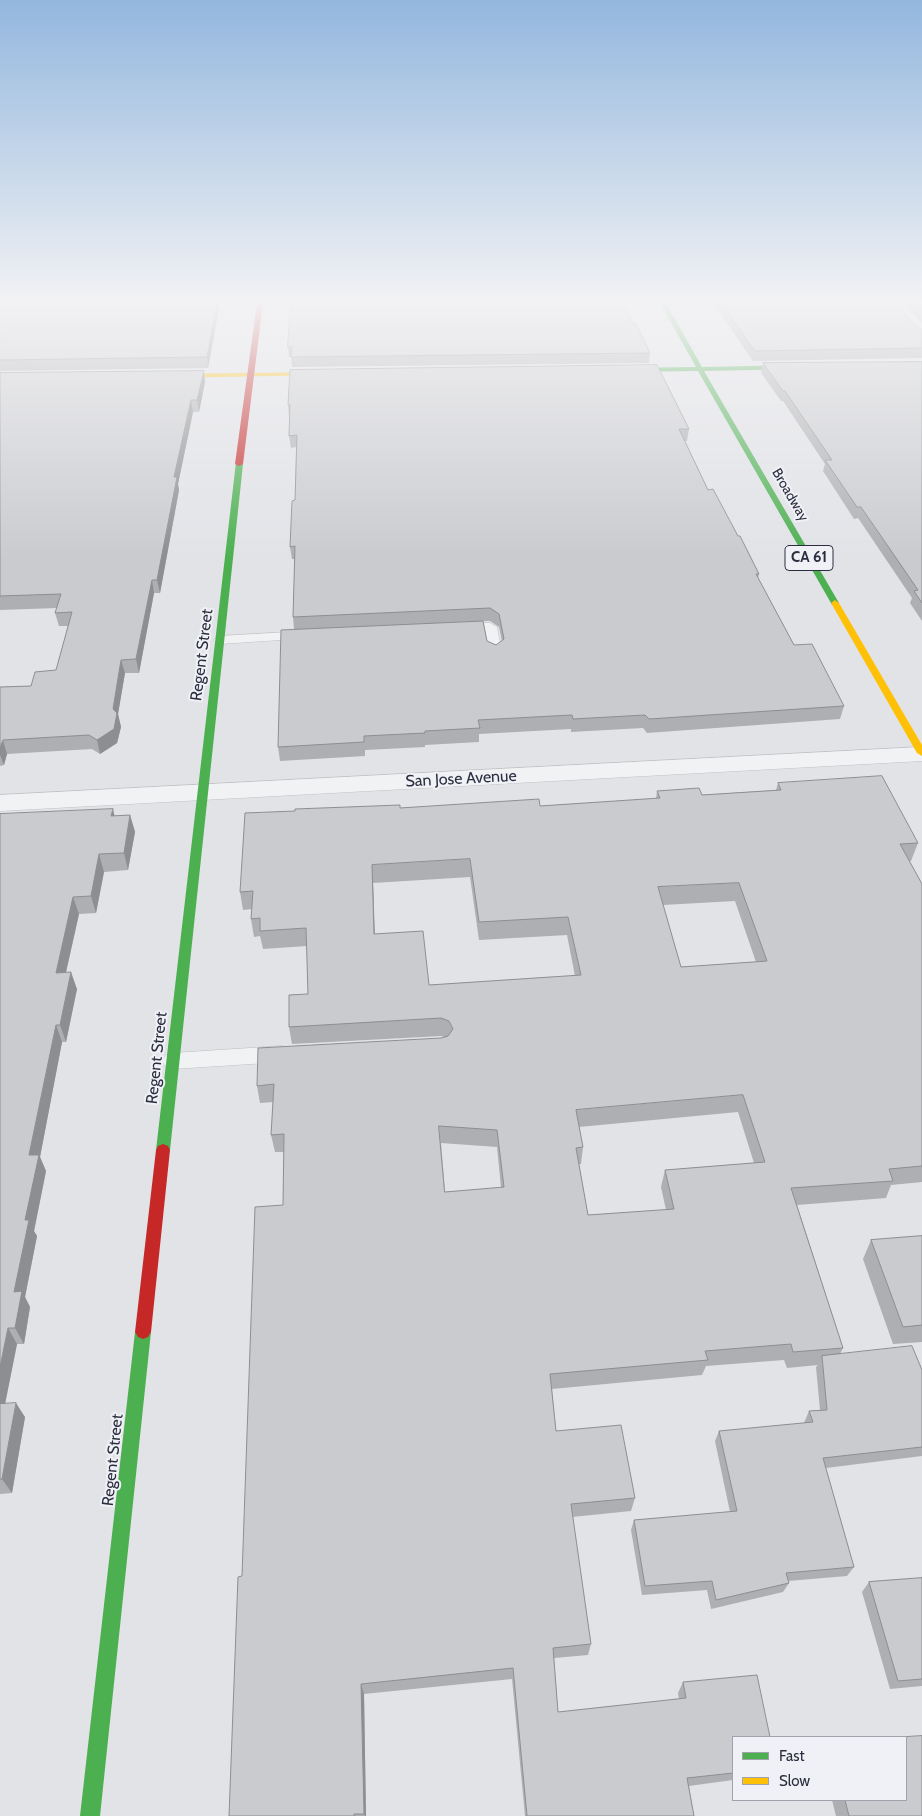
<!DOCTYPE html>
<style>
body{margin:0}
#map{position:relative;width:922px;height:1816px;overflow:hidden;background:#e2e3e7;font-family:Cabin,sans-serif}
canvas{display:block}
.legend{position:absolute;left:732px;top:1736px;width:175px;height:65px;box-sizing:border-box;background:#f0f1f6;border:1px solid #a1a3ac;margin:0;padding:6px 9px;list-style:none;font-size:15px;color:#2b2e3e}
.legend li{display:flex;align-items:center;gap:10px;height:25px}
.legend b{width:25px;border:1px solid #a1a3ac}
</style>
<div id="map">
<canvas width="922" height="1816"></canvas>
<ul class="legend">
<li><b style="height:6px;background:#4caf50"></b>Fast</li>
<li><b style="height:6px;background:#ffc107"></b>Slow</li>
</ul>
</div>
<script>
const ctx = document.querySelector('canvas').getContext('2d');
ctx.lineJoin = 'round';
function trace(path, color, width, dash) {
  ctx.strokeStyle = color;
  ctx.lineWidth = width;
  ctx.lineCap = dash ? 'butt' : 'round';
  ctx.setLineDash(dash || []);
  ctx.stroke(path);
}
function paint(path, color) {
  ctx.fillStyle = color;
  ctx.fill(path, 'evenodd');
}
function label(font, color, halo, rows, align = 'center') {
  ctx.font = font + ' Cabin,sans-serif';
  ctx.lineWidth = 4;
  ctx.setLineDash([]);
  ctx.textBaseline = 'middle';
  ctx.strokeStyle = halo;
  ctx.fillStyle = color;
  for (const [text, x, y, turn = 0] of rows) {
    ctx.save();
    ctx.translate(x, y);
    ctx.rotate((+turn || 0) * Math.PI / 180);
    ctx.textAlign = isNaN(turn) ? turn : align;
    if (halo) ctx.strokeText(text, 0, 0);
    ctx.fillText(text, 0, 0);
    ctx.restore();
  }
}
const lane = new Path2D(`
 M 490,623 L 497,627 L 502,653 L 495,657 L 488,653 L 484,632 L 459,632 L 452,628 L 459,624 Z
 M 306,631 L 313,635 L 311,638 L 220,644 L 213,640 L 220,636 Z
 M 282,1046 L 289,1048 L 293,1054 L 289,1060 L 282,1062 L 173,1069 L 166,1067 L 162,1061 L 166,1055 L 173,1053 Z`);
const street = new Path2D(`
 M 922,747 L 922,761 L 0,811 L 0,795 Z`);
const fast = new Path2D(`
 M 660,303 L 666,303 L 702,367 L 801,365 L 804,367 L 801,369 L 704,371 L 839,603 L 838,605 L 832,605 L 831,603 L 698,371 L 621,372 L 618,370 L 621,368 L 696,367 Z
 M 236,462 L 243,464 L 170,1150 L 168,1154 L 163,1156 L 158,1154 L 156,1150 Z
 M 143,1325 L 148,1327 L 151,1332 L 100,1816 L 80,1816 L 135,1332 L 138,1327 Z`);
const slow = new Path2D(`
 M 326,372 L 328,373 L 328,375 L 166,378 L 163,376 L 166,374 Z
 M 835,600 L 839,603 L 922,745 L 922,756 L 917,753 L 831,603 Z`);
const jam = new Path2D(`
 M 257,303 L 263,303 L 243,464 L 239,466 L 235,464 Z
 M 163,1144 L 168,1146 L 170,1150 L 151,1332 L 148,1337 L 143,1339 L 138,1337 L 135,1332 L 156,1150 L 158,1146 Z`);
const wall = new Path2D(`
 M 0,303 L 220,303 L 208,368 L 0,371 Z
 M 713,303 L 922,303 L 922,323 L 905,306 L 896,305 L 918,328 L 922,329 L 922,358 L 753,361 Z
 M 633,324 L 650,353 L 649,363 L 292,367 L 291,357 L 289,357 L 288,347 Z
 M 922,362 L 922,621 L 910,603 L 912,598 L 858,518 L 854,519 L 823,471 L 825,464 L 783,401 L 781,401 L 761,373 L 763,363 Z
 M 0,373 L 205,382 L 199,412 L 193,412 L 178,484 L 179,490 L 160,593 L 154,593 L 139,673 L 125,673 L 118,714 L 121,727 L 117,743 L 100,754 L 92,749 L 7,754 L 4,765 L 0,766 L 0,687 L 31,686 L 56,670 L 68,626 L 59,626 L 55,613 L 57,608 L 0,610 Z
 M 288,405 L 689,429 L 687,441 L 685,441 L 708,490 L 738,536 L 759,574 L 758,578 L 794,645 L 844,706 L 840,719 L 647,733 L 643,728 L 571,732 L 571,729 L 479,734 L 479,742 L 425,745 L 425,747 L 365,750 L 365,756 L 280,761 L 278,747 L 294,629 L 293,617 L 295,559 L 292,559 L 290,547 L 295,500 L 296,447 L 291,448 L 289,436 L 290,417 L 289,417 ZM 483,621 L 490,621 L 499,627 L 502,641 L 496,645 L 487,641 Z
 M 778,783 L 918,843 L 911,861 L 909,861 L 922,884 L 922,1182 L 891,1185 L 886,1198 L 797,1205 L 843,1348 L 840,1354 L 922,1370 L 922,1456 L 826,1468 L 854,1567 L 847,1576 L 788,1581 L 789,1583 L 783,1592 L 711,1609 L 707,1590 L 642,1595 L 631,1530 L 634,1520 L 730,1512 L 715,1441 L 719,1431 L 804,1423 L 809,1411 L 820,1410 L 816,1367 L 818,1365 L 787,1368 L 784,1360 L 706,1366 L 702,1375 L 552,1389 L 556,1431 L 635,1498 L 631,1511 L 572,1517 L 591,1644 L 588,1655 L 554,1658 L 558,1712 L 679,1699 L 678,1693 L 683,1682 L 733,1737 L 733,1780 L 689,1786 L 694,1816 L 525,1816 L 512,1679 L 364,1694 L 366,1816 L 229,1816 L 242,1576 L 283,1205 L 284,1152 L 275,1152 L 271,1135 L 273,1102 L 260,1103 L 257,1086 L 444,1037 L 441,1036 L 292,1044 L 289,1027 L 308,994 L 307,946 L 263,949 L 260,936 L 254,937 L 251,919 L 252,909 L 243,910 L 240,892 L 400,808 L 540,806 L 656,799 L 657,791 L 702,795 L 776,790 ZM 470,877 L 479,940 L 567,935 L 575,976 L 429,985 L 375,934 L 373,883 ZM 735,901 L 756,962 L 681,967 L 663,905 ZM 738,1112 L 754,1163 L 665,1170 L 661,1187 L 666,1210 L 588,1215 L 579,1164 L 581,1164 L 583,1147 L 579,1127 ZM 441,1143 L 497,1147 L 501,1188 L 445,1192 Z
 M 0,814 L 115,816 L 130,815 L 135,832 L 128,870 L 104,872 L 96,913 L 79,914 L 66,972 L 77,989 L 66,1042 L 62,1042 L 40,1157 L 46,1171 L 34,1231 L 37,1236 L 25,1297 L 30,1307 L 24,1344 L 17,1344 L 5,1404 L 25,1417 L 12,1493 L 0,1494 L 0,1496 Z
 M 922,1236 L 922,1342 L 893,1344 L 863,1259 L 871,1240 Z
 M 922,1578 L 922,1686 L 890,1689 L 862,1592 L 869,1582 Z
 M 832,1800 L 906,1800 L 922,1816 L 836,1816 Z`);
const shadedWall = new Path2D(`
 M 217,303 L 220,303 L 208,368 L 207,357 Z
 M 204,371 L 205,382 L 199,412 L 197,400 Z
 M 191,400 L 193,412 L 178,484 L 179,490 L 160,593 L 157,580 L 174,477 Z
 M 152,580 L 154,593 L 139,673 L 136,659 Z
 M 121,660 L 125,673 L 118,714 L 121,727 L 117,743 L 100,754 L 97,740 L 113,709 Z
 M 3,740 L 7,754 L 4,765 L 0,755 L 0,748 Z
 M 113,809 L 117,827 L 111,816 Z
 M 130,815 L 135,832 L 128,870 L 124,853 Z
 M 99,854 L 104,872 L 96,913 L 91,896 Z
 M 372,865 L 373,883 L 375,952 L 374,934 Z
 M 73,897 L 79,914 L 62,990 L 56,973 Z
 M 71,972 L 77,989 L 66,1042 L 60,1025 Z
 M 56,1025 L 62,1042 L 40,1157 L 46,1171 L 34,1231 L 37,1236 L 25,1297 L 30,1307 L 24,1344 L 15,1328 L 14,1292 L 25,1220 L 29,1155 Z
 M 8,1328 L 17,1344 L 2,1419 L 0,1416 L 0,1367 Z
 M 16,1403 L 25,1417 L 12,1493 L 2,1479 Z
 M 361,1684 L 364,1694 L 366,1816 L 365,1816 L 364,1814 Z`);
const building = new Path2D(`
 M 0,303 L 217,303 L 207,357 L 0,360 Z
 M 291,303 L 623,303 L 633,324 L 636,324 L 650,353 L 291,357 L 292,347 L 288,347 Z
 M 722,303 L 894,303 L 918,328 L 922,329 L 922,348 L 755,351 Z
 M 915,303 L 922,303 L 922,311 Z
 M 922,362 L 922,603 L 914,591 L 918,590 L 861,507 L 857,507 L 825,460 L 832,460 L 785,391 L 783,391 L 763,363 Z
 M 657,365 L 689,429 L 679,429 L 708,490 L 713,489 L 738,536 L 740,536 L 759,574 L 756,574 L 794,645 L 812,644 L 844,706 L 649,719 L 645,715 L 573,719 L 572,715 L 478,720 L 480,728 L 425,731 L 425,733 L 364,736 L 364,742 L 278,747 L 281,630 L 483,621 L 487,641 L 496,645 L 504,639 L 499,614 L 490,608 L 293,617 L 295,546 L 290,547 L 292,501 L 295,500 L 297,435 L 289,436 L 290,405 L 288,405 L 290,370 Z
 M 204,371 L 197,400 L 191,400 L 174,477 L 177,477 L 157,580 L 152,580 L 136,659 L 121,660 L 113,709 L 117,713 L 114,729 L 97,740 L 89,735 L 3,740 L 0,748 L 0,687 L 31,686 L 35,672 L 56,670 L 72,612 L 55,613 L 61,594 L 0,596 L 0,373 Z
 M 882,776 L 918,843 L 900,844 L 922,884 L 922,1166 L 889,1169 L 893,1181 L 791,1188 L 843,1348 L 793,1352 L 791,1344 L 705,1351 L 708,1360 L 550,1374 L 556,1431 L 621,1425 L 635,1498 L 571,1504 L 591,1644 L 553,1648 L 558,1712 L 686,1698 L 683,1682 L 757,1675 L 770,1737 L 733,1737 L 733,1773 L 687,1778 L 694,1816 L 527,1816 L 513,1668 L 361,1684 L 364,1814 L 354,1814 L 354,1816 L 229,1816 L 238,1577 L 242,1576 L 255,1207 L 283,1205 L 284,1134 L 271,1135 L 274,1084 L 257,1086 L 258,1048 L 441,1038 L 448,1036 L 453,1029 L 449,1021 L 441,1018 L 289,1027 L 289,995 L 308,994 L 306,928 L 260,931 L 260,918 L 251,919 L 253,891 L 240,892 L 245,813 L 295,811 L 295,809 L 400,805 L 400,808 L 539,799 L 540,806 L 660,798 L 657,791 L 699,788 L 702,795 L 781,790 L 778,783 ZM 470,859 L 479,922 L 568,917 L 581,975 L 429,985 L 423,931 L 374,934 L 372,865 ZM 739,883 L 767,961 L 681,967 L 658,887 ZM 743,1095 L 765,1162 L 665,1170 L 674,1209 L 588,1215 L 576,1148 L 583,1147 L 576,1110 ZM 439,1126 L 497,1130 L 504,1187 L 445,1192 Z
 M 113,809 L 111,816 L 130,815 L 124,853 L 99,854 L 91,896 L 73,897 L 56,973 L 71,972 L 60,1025 L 56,1025 L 29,1155 L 39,1155 L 25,1220 L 29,1220 L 14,1292 L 22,1291 L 15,1328 L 8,1328 L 0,1367 L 0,814 Z
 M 922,1236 L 922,1325 L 903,1327 L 871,1240 Z
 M 912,1346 L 922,1370 L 922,1447 L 823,1458 L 854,1567 L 786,1573 L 789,1583 L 716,1600 L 712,1581 L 645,1586 L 634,1520 L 737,1511 L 719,1431 L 813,1422 L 809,1411 L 827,1410 L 822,1356 Z
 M 16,1403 L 2,1479 L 0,1479 L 0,1404 Z
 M 922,1578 L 922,1679 L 898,1681 L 869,1582 Z
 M 922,1736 L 922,1816 L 849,1816 L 845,1800 L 906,1800 L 906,1737 Z`);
const farStreetnames = [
 ["Broadway",790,495,60]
];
const shields = [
 [809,558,48]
];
const shieldNames = [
 ["CA 61",809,558]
];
const streetNames = [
 ["Regent Street",202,655,-83],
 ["San Jose Avenue",461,779,-3],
 ["Regent Street",157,1058,-84],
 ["Regent Street",113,1460,-84]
];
trace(lane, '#c1c1c5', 1);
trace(street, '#c1c1c5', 1);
paint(lane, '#f1f2f4');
paint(street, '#f1f2f4');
paint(fast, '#4caf50');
paint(slow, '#ffc107');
paint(jam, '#c62828');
paint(wall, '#aeafb2');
paint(shadedWall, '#8d8e91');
paint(building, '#cacbcf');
trace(building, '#8d8e91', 1);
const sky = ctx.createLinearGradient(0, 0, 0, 558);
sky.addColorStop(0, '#93b7de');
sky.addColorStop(0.54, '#f2f2f4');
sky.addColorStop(1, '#f2f2f400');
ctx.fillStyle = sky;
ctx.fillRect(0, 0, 922, 558);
label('14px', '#2b2e3e', '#f0f1f6', farStreetnames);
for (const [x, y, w] of shields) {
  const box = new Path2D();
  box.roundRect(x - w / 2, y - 12.5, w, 25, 4);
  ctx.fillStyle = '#f0f1f6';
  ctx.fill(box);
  trace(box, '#2b2e3e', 1);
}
label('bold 15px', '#2b2e3e', null, shieldNames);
label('16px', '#2b2e3e', '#f0f1f6', streetNames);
</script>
